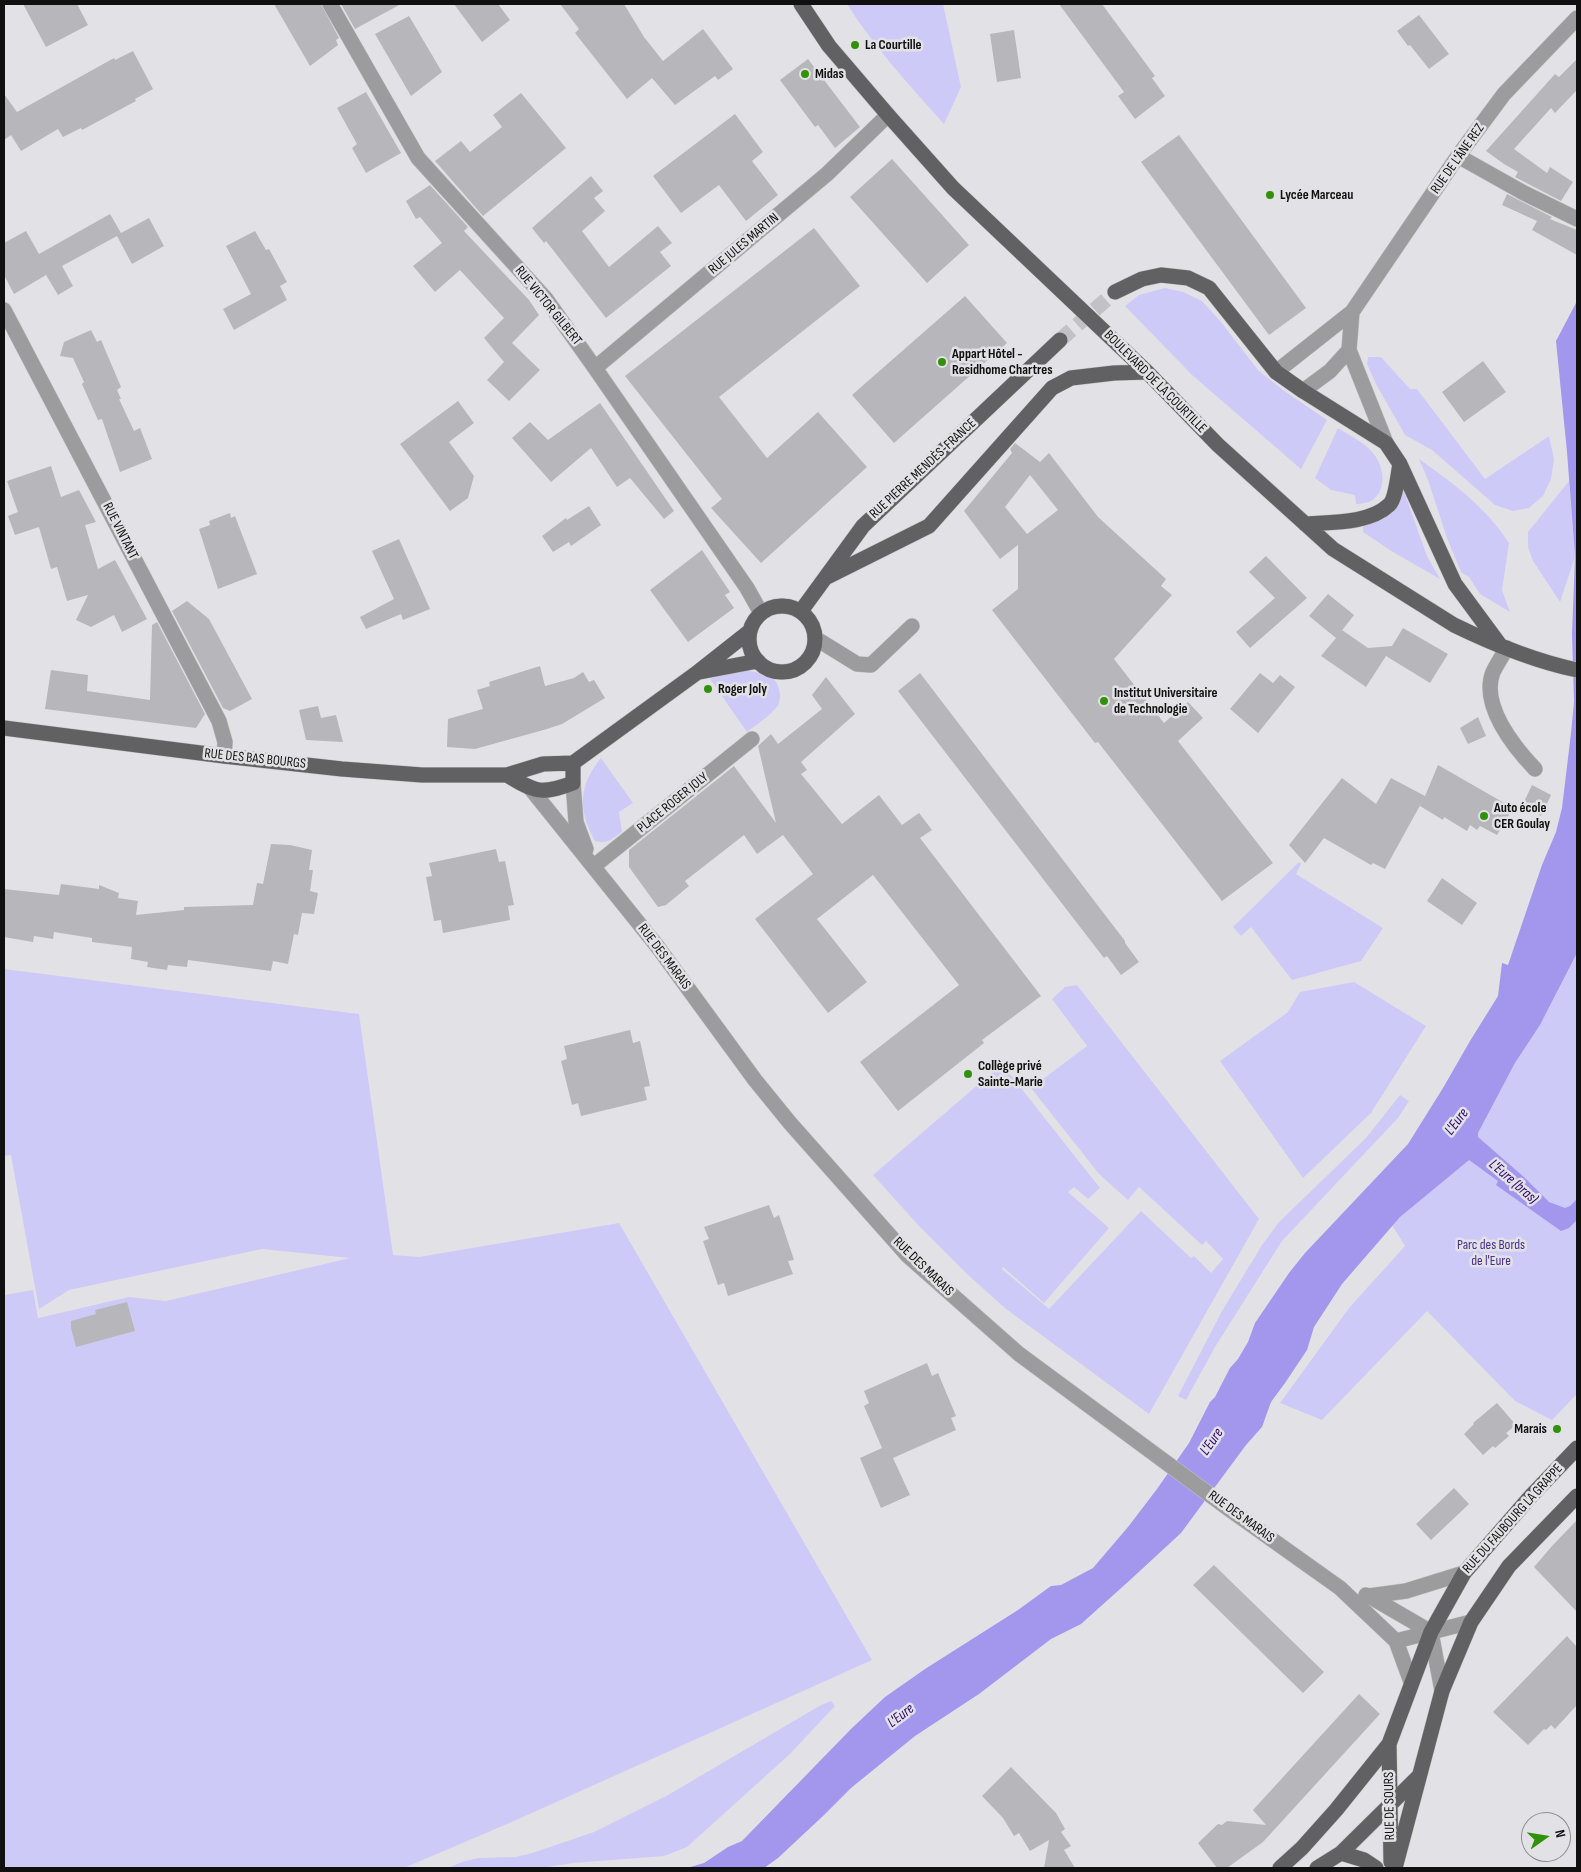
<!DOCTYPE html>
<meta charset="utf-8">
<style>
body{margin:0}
#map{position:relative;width:1581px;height:1872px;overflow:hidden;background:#e2e2e6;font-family:"Sofia Sans Condensed",sans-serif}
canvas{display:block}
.frame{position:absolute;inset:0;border:5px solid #101011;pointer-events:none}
.north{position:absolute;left:1521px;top:1812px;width:50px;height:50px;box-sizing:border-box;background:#e2e2e6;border:1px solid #8e8e91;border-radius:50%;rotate:77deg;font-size:14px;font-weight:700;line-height:20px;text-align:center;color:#101011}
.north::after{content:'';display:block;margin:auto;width:18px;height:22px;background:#32910a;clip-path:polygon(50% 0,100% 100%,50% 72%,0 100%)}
</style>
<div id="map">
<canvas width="1581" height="1872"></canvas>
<div class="frame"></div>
<div class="north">N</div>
</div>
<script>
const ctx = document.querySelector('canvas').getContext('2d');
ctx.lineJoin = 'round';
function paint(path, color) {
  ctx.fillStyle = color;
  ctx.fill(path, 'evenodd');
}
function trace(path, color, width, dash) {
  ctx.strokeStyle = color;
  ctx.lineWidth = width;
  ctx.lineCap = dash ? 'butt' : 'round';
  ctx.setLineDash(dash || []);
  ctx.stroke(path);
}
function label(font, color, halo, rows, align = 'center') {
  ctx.font = font + ' "Sofia Sans Condensed",sans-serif';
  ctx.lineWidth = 5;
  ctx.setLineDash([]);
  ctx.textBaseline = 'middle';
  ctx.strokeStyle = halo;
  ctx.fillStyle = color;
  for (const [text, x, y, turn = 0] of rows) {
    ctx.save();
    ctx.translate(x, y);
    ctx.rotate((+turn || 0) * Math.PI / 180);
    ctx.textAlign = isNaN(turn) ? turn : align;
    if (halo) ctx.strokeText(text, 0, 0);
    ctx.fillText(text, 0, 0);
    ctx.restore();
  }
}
const green = new Path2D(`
 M 847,4 L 943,4 L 961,87 L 944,124 C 910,86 874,47 847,4 Z
 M 1165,288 L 1183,292 L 1202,301 L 1221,322 L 1258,370 L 1283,390 L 1327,420 L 1301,469 L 1192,375 L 1125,306 L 1139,295 Z
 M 1368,357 L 1381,357 L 1410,389 L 1417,389 L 1485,479 L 1549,436 L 1554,459 L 1551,479 L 1543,496 L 1529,508 L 1513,511 L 1495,505 L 1432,450 L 1405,435 L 1376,384 L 1367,364 Z
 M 1338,428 C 1349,435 1365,443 1373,453 C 1384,466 1388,491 1371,501 C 1367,503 1360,504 1356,504 L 1355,495 L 1331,490 L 1315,478 Z
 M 1419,459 C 1453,483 1486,507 1509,543 L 1502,590 L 1510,612 L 1480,594 L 1469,577 L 1461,572 L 1447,538 L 1428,480 Z
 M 1569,481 L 1575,557 L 1560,602 L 1533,561 L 1528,547 L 1528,532 Z
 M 1402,486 L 1427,556 L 1440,579 L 1393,552 L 1363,532 L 1363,526 C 1392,516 1393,514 1402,486 Z
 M 744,670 C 762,674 778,672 780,695 C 780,700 779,706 775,709 C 767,718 756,725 747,732 L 710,679 L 729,672 Z
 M 601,758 L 633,803 L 619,812 L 622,832 C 613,838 607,845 595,841 C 578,810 578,786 601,758 Z
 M 1299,862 L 1301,864 L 1296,874 L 1383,928 L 1361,961 L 1292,980 L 1251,927 L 1241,936 L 1233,927 Z
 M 1577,953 L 1577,1394 L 1552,1420 L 1515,1401 L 1427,1311 L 1322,1420 L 1280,1403 L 1349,1308 L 1405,1246 L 1392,1225 L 1478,1138 L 1478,1133 L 1515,1063 L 1540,1025 Z
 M 4,969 L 359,1014 L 393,1255 L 419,1257 L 619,1223 L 872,1660 L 514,1821 L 404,1868 L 4,1868 L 4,1295 L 33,1290 L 38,1318 L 129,1297 L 166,1301 L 350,1258 L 262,1249 L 69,1290 L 39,1309 L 11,1155 L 4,1156 Z
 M 1354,982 L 1426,1026 L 1371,1113 L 1303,1178 L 1220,1061 L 1288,1012 L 1300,992 Z
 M 1077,985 L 1259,1219 L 1149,1414 L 1006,1309 L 967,1274 L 920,1227 L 873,1175 L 1002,1064 L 1100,1188 L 1088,1199 L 1074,1187 L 1068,1192 L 1109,1228 L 1044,1303 L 1003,1267 L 1002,1269 L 1049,1309 L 1141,1211 L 1191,1258 L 1194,1256 L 1211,1273 L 1223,1259 L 1206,1241 L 1202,1245 L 1139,1187 L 1128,1200 L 1099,1174 L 1031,1088 L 1087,1046 L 1052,999 L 1065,987 Z
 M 1400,1095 L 1409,1101 L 1398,1118 L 1282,1241 L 1215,1347 L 1186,1400 L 1178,1396 L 1222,1311 L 1262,1245 L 1279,1222 L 1366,1138 Z
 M 831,1701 L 835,1706 L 790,1754 L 687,1847 L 677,1851 L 664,1856 L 573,1863 L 541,1868 L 448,1868 L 462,1862 L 478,1858 L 516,1857 L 532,1853 L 594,1832 L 668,1795 L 821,1705 Z`);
const water = new Path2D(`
 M 1577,301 L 1577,953 L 1540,1025 L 1515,1063 L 1478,1133 L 1478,1137 L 1525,1178 L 1549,1202 L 1565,1208 L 1570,1206 L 1577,1199 L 1577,1220 L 1569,1228 L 1561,1231 L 1496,1185 L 1498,1181 L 1469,1160 L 1400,1217 L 1342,1284 L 1314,1327 L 1307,1350 L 1285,1383 L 1271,1402 L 1262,1427 L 1246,1445 L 1181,1533 L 1129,1581 L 1081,1624 L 1051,1639 L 979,1694 L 915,1736 L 851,1788 L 823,1816 L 778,1858 L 764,1868 L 687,1868 L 704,1863 L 728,1847 L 742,1841 L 851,1729 L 885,1697 L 925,1669 L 1018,1610 L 1051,1586 L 1061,1585 L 1093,1568 L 1128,1527 L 1157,1489 L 1189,1443 L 1210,1402 L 1215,1397 L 1230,1368 L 1238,1359 L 1248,1342 L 1255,1323 L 1289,1273 L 1305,1253 L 1408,1144 L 1443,1088 L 1470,1041 L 1498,996 L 1502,963 L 1508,965 L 1542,865 L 1556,832 L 1562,808 L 1571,733 L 1574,702 L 1572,634 L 1575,556 L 1567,452 L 1556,341 Z`);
const building = new Path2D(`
 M 23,4 L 77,4 L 88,25 L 46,47 Z
 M 274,4 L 321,4 L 339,38 L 336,40 L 338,45 L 310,66 Z
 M 341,4 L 401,4 L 355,29 Z
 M 454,4 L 498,4 L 510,20 L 482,42 Z
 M 560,4 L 624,4 L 644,37 L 663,61 L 703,29 L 733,69 L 718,80 L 715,76 L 675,105 L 652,78 L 627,99 L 575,33 L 579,29 Z
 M 1059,4 L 1102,4 L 1155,76 L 1152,78 L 1165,96 L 1135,119 L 1118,96 L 1124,92 Z
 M 1419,15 L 1449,54 L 1429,69 L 1410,45 L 1408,46 L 1397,31 Z
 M 409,16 L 442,72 L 411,96 L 375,34 Z
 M 1014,30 L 1021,78 L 997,82 L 990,34 Z
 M 133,51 L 153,89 L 135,99 L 136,101 L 82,130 L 81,128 L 63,137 L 58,129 L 21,151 L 11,135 L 4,140 L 4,94 L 17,112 L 114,58 L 115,60 Z
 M 808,59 L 860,127 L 835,148 L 818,125 L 815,127 L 780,80 Z
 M 1577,59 L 1577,90 L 1555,113 L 1551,108 L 1514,149 L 1547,173 L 1550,167 L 1573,182 L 1561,201 L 1515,177 L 1518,172 L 1504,164 L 1486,151 L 1555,74 L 1559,77 Z
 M 366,92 L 401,153 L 366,173 L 352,148 L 357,144 L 337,108 Z
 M 521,93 L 566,148 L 483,216 L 435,161 L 461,141 L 470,152 L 502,127 L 493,115 Z
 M 735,114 L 763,152 L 752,161 L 778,195 L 746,221 L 719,185 L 681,213 L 653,176 Z
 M 1179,135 L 1306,308 L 1269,335 L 1141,162 Z
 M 892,159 L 969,245 L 927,283 L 850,197 Z
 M 591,176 L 603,191 L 594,198 L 605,211 L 582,231 L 609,267 L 658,226 L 672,243 L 660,252 L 671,266 L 606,318 L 546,241 L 544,243 L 532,228 Z
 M 430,185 L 468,227 L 464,231 L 529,300 L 539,315 L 512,343 L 540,370 L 509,401 L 487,380 L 504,362 L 484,338 L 504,318 L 460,270 L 435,292 L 413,266 L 442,243 L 420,217 L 416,219 L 406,201 Z
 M 1507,194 L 1552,217 L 1550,219 L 1577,230 L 1577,255 L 1532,230 L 1537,221 L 1502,205 Z
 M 110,214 L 121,233 L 149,218 L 164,246 L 132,264 L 117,236 L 62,266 L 73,286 L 58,295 L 46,275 L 14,294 L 4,275 L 4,243 L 26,231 L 39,254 Z
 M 814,228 L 860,286 L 719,397 L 767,458 L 818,412 L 867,467 L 761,563 L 711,508 L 722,499 L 625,376 Z
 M 255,231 L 266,250 L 269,249 L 287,282 L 280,286 L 287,300 L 234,330 L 223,309 L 251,294 L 226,246 Z
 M 965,296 L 1007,343 L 894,443 L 852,395 Z
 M 91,330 L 97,342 L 101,340 L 121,387 L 117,390 L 121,399 L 119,399 L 134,431 L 140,428 L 152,459 L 120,472 L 102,419 L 98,420 L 82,384 L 84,382 L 73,358 L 60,356 L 64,342 Z
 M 1483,361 L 1506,392 L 1464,422 L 1442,392 Z
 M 458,401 L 474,423 L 449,442 L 474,476 L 468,498 L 450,511 L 400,444 Z
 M 600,403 L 674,511 L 664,519 L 630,478 L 617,487 L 591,448 L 551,482 L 512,438 L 530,422 L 548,440 Z
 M 1015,443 L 1040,462 L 1049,453 L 1098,517 L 1166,579 L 1161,586 L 1172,595 L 1114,659 L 1164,723 L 1188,702 L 1203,718 L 1178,741 L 1273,863 L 1222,901 L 1098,742 L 1095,743 L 992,610 L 1018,589 L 1018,545 L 1000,559 L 964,511 L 1012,453 L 1010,449 ZM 1030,475 L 1058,510 L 1027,534 L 1005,507 Z
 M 51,466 L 61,497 L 79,490 L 96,522 L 85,525 L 98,569 L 115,560 L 147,619 L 122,632 L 114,615 L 91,627 L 76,620 L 88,595 L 67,601 L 57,567 L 51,569 L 39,527 L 15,535 L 8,516 L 18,512 L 7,481 Z
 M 589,506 L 601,525 L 571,546 L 569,542 L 553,552 L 542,536 L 566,518 L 567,520 Z
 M 230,513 L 231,518 L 235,516 L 257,574 L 218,589 L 199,529 L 210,525 L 209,521 Z
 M 399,539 L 430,609 L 403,620 L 401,614 L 366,629 L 360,617 L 394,599 L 372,551 Z
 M 702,550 L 730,592 L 725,595 L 734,608 L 688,642 L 650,590 Z
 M 1266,556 L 1307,598 L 1250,648 L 1236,632 L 1275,598 L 1249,572 Z
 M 1328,594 L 1354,615 L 1340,633 L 1342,630 L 1368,648 L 1392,646 L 1403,628 L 1448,654 L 1430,683 L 1386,656 L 1366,687 L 1321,656 L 1336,638 L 1309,616 Z
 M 187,601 L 209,619 L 252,699 L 230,711 L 223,708 L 172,611 Z
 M 157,622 L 205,714 L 196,728 L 45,709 L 51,670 L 88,675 L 87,691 L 150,700 L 152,625 Z
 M 540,666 L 545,686 L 574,678 L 583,672 L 589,682 L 594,680 L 605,698 L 562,724 L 547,729 L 475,749 L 447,747 L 448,719 L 483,709 L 477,690 L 490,686 L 489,682 Z
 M 920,673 L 1125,941 L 1125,943 L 1139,962 L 1121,975 L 1107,956 L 1104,958 L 898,691 Z
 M 1260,673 L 1273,683 L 1280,675 L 1295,687 L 1258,733 L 1230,709 Z
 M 826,677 L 855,714 L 801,762 L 807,770 L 801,774 L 842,824 L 879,795 L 902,825 L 919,813 L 932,830 L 920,838 L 1041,996 L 982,1040 L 984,1043 L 898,1111 L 860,1062 L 959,985 L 873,875 L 817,919 L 867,982 L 828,1013 L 755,919 L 813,874 L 783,835 L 757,854 L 744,835 L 685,881 L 689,886 L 666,905 L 658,907 L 629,867 L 629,850 L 734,766 L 776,823 L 758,746 L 771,734 L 778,744 L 822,709 L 812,695 Z
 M 318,706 L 321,718 L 336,715 L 343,742 L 306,740 L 299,710 Z
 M 1478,717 L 1486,736 L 1468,744 L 1460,728 Z
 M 1438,765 L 1513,808 L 1497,835 L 1480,826 L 1477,830 L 1470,825 L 1467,831 L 1444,817 L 1443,820 L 1420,806 L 1423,800 L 1385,869 L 1373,863 L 1371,865 L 1324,838 L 1305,863 L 1289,845 L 1342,778 L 1376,804 L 1391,778 L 1425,796 Z
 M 1532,785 L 1551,795 L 1541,816 L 1522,806 Z
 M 271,844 L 290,845 L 312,850 L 309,870 L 313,870 L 310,891 L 318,893 L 314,914 L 302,913 L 298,935 L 294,934 L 288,964 L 273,961 L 271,971 L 188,960 L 187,967 L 168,965 L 167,970 L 147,967 L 148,962 L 131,959 L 132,947 L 92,942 L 92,938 L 54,932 L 53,939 L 34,936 L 33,942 L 4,937 L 4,889 L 59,895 L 61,884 L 99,889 L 99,885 L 119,893 L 118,898 L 138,901 L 136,915 L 184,910 L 184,907 L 253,905 L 257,883 L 263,884 Z
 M 496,849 L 499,862 L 505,861 L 514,905 L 508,906 L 510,920 L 443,933 L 441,920 L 434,921 L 426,877 L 432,876 L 429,863 Z
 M 1442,878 L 1477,903 L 1462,925 L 1427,901 Z
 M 630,1030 L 633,1043 L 640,1041 L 650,1086 L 644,1087 L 647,1100 L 581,1116 L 578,1103 L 572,1105 L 561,1061 L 567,1059 L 564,1046 Z
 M 769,1205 L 774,1218 L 779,1215 L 794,1260 L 788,1261 L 793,1274 L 728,1296 L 724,1283 L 718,1285 L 703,1241 L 709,1239 L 704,1227 Z
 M 127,1302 L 135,1331 L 76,1347 L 71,1328 L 71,1321 L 96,1314 L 95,1310 Z
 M 927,1363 L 932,1376 L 938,1373 L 956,1416 L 951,1418 L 956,1430 L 893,1458 L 910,1495 L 881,1508 L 860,1458 L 882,1448 L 864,1406 L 869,1403 L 864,1391 Z
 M 1497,1403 L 1516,1425 L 1506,1433 L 1509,1436 L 1495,1448 L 1493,1446 L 1483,1455 L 1464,1434 L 1474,1424 L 1473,1423 Z
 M 1454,1488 L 1469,1504 L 1431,1540 L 1416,1524 Z
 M 1577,1520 L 1577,1612 L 1534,1567 L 1552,1546 Z
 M 1214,1565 L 1324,1672 L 1303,1693 L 1193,1585 Z
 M 1567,1636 L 1577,1647 L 1577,1705 L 1555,1729 L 1551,1725 L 1546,1730 L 1544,1729 L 1528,1745 L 1493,1712 Z
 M 1359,1694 L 1380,1714 L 1263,1842 L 1227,1868 L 1217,1868 L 1198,1843 L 1218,1824 L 1222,1825 L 1227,1821 L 1266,1825 L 1253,1810 Z
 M 1011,1767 L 1056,1813 L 1065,1829 L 1061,1832 L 1071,1846 L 1064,1850 L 1075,1868 L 1044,1868 L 1049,1840 L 1030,1851 L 1019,1833 L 1014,1836 L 1003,1818 L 982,1796 Z`);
const majorTunnel = new Path2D(`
 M 1060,340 L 1115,292`);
const minor = new Path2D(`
 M 330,4 L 418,158 L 546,299 L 595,368 L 747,588 L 761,613
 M 1458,156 L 1524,193 L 1577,219
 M 4,310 L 219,721 L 225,742 L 224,756
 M 1352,312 L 1349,350 L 1386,443
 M 595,368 L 827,174 L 888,115
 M 1276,372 L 1352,312 L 1458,156 L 1504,94 L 1577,18
 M 1303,391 L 1330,371 L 1349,350
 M 815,638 L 857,664 L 871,665 L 912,626
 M 1507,648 C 1502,656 1497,664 1493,672 C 1480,705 1514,747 1535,769
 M 573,783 L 576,822 L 586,849
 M 531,789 L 657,946 L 755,1080 L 790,1123 L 908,1256 L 1019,1354 L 1229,1509 L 1340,1588 L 1396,1641 L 1411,1682
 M 594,866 L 752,739
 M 1366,1595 L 1369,1596 L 1406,1591 L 1464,1573
 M 1369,1596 L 1431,1632 L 1442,1691
 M 1396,1641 L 1471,1622`);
const major = new Path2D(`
 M 801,4 L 829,46 L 888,115 L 953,188 L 1147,372 L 1218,445 L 1333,549 L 1454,625 C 1493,644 1534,661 1577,670
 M 1115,292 L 1142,279 L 1161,275 L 1188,278 L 1209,288 L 1276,372 L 1303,391 L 1386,443 L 1400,464 L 1455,584 L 1500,645
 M 1305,524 C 1330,522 1369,524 1389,505 C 1396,499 1398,473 1400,464
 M 825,578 L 929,526 L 1052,388 L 1071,378 L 1114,373 L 1147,372
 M749 639a33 33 0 1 1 66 0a33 33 0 1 1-66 0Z
 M 801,611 L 863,526 L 1060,340
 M 700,672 L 758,661
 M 4,728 L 224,756 L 342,769 L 422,775 L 507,775 L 543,764 L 573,763
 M 573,763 L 698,672 L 750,631
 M 507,775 C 535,792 541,795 573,783 L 573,763
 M 1389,1744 L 1391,1862
 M 1341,1853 L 1364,1860 L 1376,1868
 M 1280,1868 L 1302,1848 L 1336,1810 L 1389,1744 L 1431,1632 L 1464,1573 L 1531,1496 L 1577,1448
 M 1317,1868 L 1341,1853 L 1418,1777
 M 1395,1868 L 1442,1691 L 1471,1622 L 1509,1566 L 1577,1496`);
const markers = [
 [855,45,5,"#32910a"],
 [805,74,5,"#32910a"],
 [1270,195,5,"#32910a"],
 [942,362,5,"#32910a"],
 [708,689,5,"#32910a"],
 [1104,701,5,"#32910a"],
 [1484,816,5,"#32910a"],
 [968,1074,5,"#32910a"],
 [1557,1429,5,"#32910a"]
];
const poiNames = [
 ["La Courtille",865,45],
 ["Midas",815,74],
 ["Lycée Marceau",1280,195],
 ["Appart Hôtel -",952,354],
 ["Residhome Chartres",952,370],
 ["Roger Joly",718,689],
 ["Institut Universitaire",1114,693],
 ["de Technologie",1114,709],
 ["Auto école",1494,808],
 ["CER Goulay",1494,824],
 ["Collège privé",978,1066],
 ["Sainte-Marie",978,1082],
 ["Marais",1547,1429,"right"]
];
const streetNames = [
 ["RUE DE L'ÂNE REZ",1458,159,-55],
 ["RUE JULES MARTIN",744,244,-40],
 ["RUE VICTOR GILBERT",548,306,51],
 ["BOULEVARD DE LA COURTILLE",1155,382,45],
 ["RUE PIERRE MENDÈS-FRANCE",923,469,-43],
 ["RUE VINTANT",120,531,63],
 ["RUE DES BAS BOURGS",255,759,6],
 ["PLACE ROGER JOLY",673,803,-39],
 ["RUE DES MARAIS",664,957,53],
 ["RUE DES MARAIS",923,1267,44],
 ["RUE DES MARAIS",1241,1517,36],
 ["RUE DU FAUBOURG LA GRAPPE",1513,1519,-48],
 ["RUE DE SOURS",1390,1806,-91]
];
const parkNames = [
 ["Parc des Bords",1491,1245],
 ["de l'Eure",1491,1261]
];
const waterNames = [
 ["L'Eure",1457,1122,-53],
 ["L'Eure (bras)",1513,1182,41],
 ["L'Eure",1212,1442,-55],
 ["L'Eure",901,1716,-37]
];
paint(green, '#cecaf7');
paint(water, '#a396ed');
paint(building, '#b7b7bb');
trace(majorTunnel, '#c2c2c6', 15, [15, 8]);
trace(minor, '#c0c0c4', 16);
trace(major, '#c0c0c4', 16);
trace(minor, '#9c9b9d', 15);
trace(major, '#616163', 15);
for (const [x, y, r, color] of markers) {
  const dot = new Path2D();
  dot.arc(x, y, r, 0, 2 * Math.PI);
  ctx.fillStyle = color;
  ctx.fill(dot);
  trace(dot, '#e2e2e6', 2);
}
label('bold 14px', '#101011', '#e2e2e6', poiNames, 'left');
label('14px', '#101011', '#e2e2e6', streetNames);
label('14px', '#482d91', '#e2e2e6', parkNames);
label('italic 15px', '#2f066f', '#e2e2e6', waterNames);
</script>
